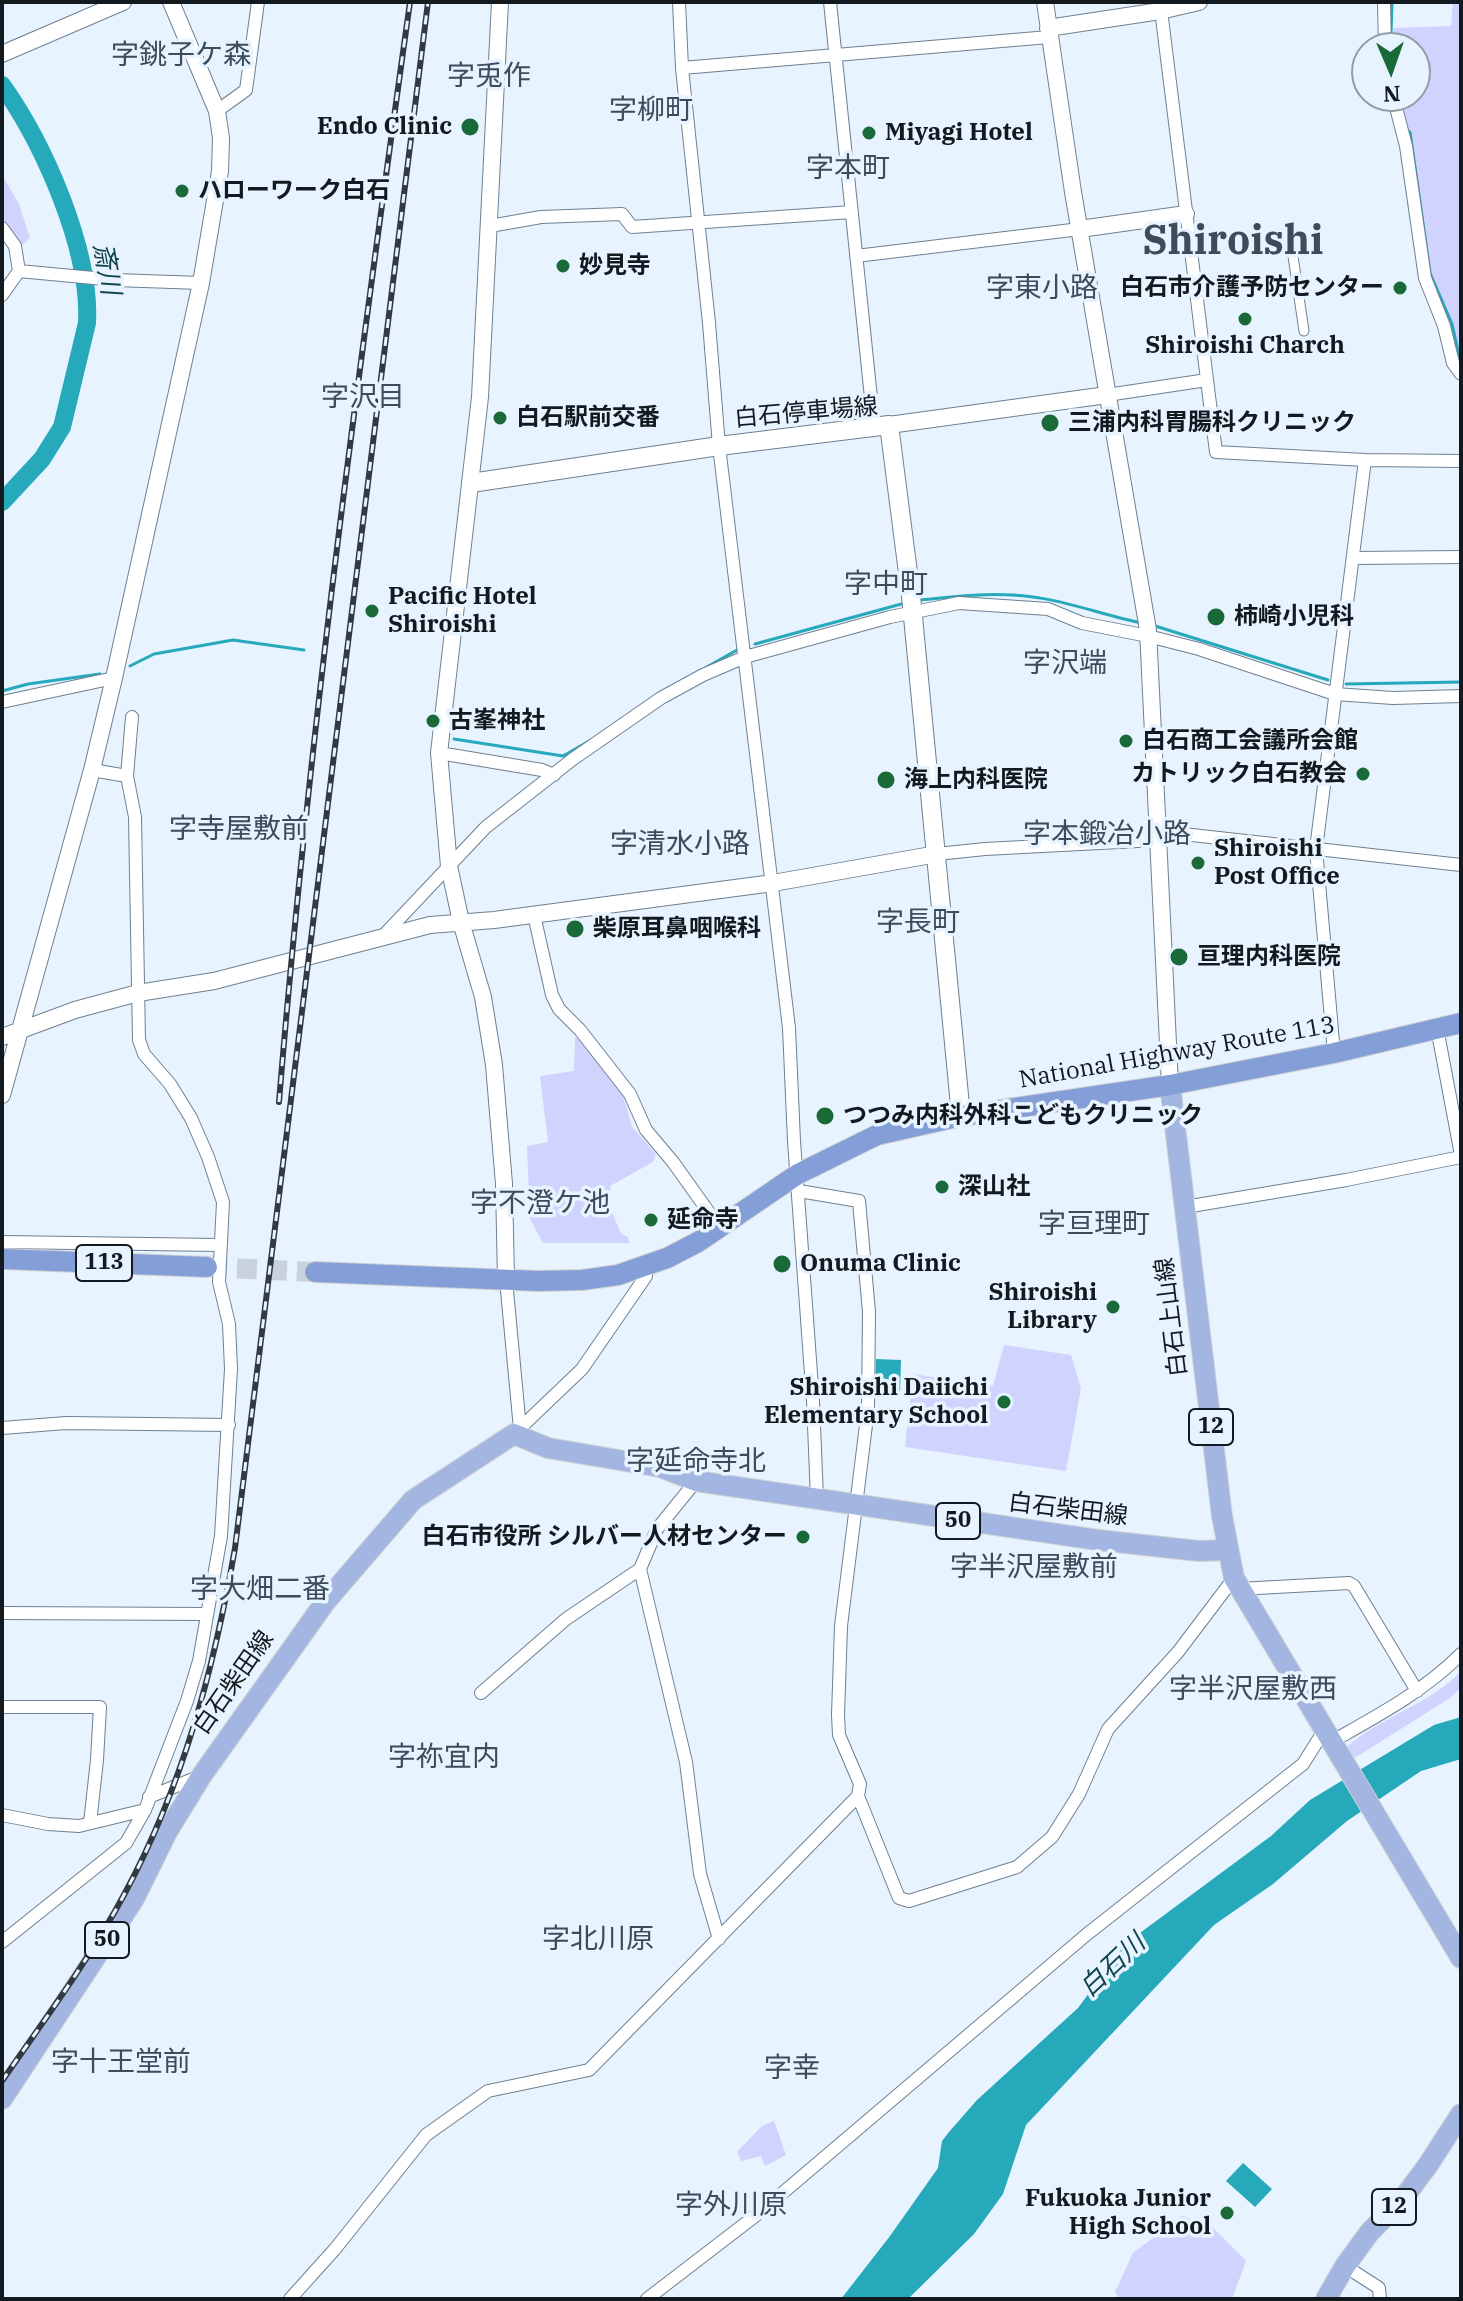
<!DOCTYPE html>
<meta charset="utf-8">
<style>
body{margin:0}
#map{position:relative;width:1463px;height:2301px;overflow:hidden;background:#e7f3fe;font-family:"IBM Plex Serif",serif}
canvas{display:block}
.frame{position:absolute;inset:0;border:4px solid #12191f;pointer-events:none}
.north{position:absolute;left:1351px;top:32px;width:80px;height:80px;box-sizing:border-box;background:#e7f3fe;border:2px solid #929ca5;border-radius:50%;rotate:178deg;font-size:22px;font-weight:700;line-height:32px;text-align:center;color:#12191f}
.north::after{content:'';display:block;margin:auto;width:28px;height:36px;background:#1a6939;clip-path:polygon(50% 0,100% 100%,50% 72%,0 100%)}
</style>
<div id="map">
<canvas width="1463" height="2301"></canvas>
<div class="frame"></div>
<div class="north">N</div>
</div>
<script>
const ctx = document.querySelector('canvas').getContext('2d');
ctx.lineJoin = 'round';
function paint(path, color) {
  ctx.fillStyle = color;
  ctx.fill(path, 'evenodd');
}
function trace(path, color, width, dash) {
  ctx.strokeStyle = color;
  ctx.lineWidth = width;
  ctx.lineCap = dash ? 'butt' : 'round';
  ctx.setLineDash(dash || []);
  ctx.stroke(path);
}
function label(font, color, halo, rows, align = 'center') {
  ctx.font = font + ' "IBM Plex Serif","Noto Sans JP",serif';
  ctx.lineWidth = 7;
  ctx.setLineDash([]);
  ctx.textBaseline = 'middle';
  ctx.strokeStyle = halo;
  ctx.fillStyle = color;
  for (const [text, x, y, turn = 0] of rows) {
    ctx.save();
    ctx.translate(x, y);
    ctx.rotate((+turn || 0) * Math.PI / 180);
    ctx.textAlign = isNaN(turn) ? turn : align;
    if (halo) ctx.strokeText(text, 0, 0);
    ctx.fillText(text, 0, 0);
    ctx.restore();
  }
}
const green = new Path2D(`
 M 1453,2 L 1461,2 L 1461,374 L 1425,278 L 1393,96 L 1415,96 L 1415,48 L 1388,48 L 1394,28 L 1451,26 Z
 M 2,175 L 19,204 L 30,238 L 21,246 L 2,221 Z
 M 582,1037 L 623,1095 L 632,1127 L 656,1154 L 653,1162 L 610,1186 L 610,1207 L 621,1234 L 628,1237 L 629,1243 L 543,1243 L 530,1219 L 527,1146 L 548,1142 L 540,1076 L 574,1071 L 575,1038 Z
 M 1004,1345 L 1071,1355 L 1081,1388 L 1066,1471 L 905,1447 L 913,1374 L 993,1386 Z
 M 1461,1671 L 1461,1688 L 1450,1698 L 1353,1759 L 1347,1747 C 1379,1717 1430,1705 1461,1671 Z
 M 774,2121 L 786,2155 L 765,2166 L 761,2156 L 741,2161 L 737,2152 L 762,2126 Z
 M 1182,2216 L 1213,2228 L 1246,2261 L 1232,2299 L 1120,2299 L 1115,2292 L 1133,2253 Z`);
const water = new Path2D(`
 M 876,1359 L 901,1360 L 900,1394 L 875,1394 Z
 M 1461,1717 L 1461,1759 L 1421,1771 L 1347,1821 L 1273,1884 L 1214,1925 L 1026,2125 L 1003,2194 L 974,2234 L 908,2299 L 841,2299 L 890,2236 L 938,2168 L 942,2141 L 949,2132 L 977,2100 L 1078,2008 L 1125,1944 L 1271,1836 L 1310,1800 L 1434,1725 Z
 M 1243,2163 L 1272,2189 L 1255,2207 L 1226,2181 Z`);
const stream = new Path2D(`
 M 1391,34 L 1392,2
 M 1410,132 L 1430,273 L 1452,324 L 1461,364
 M 920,600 C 951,597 982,593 1013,595 C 1057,597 1098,614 1141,623
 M 1152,625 L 1328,680
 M 755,644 L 905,603
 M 130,666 L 154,654 L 233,640 L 304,650
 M 705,668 L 737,650
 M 1346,684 L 1461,682
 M 2,691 L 28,684 L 100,674
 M 454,739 L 563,756 L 591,740`);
const river = new Path2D(`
 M 2,85 C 44,144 91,250 87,323 L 62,427 L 42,459 L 2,502`);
const trunkTunnel = new Path2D(`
 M 207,1267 L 315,1272`);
const pedestrian = new Path2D(`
 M 1290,236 L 1304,331`);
const minor = new Path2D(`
 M 679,2 L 682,68 L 709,323 L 719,446 L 789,1028 L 794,1141 L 813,1401 L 817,1499
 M 830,2 L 874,427
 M 1160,2 L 1216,452 L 1365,460 L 1461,461
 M 1384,2 L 1385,48
 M 682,68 L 1049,37
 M 1393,96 L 1406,146 L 1425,278 L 1444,326 L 1453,363 L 1461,374
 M 217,111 L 246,90 L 258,2
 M 490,226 L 541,217 L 622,214 L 632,227 L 852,212
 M 2,228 L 15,246 L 19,271 L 2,295
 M 856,256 L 1080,229
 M 19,271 L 115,280 L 201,283
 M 1107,395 L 1207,380
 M 1354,558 L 1461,557
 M 2,702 L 114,678
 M 439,753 L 542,770 L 554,775
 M 92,770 L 127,776
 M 1156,831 L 1461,865
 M 937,854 L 985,849 L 1157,840
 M 534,915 L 552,995 L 559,1009 L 580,1030 L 630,1094 L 646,1130 L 673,1162 L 720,1228
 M 382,937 L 486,827 L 573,759 L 661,698 L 703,675 L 745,657 L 890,617 L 959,603 L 1048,609 L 1082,623 L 1148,636 L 1199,649 L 1335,694 L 1393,698 L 1461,696
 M 1437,1028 L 1461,1155
 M 1334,1053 L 1316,849 L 1365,460
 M 799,1191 L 859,1201 L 869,1312 L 868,1409 L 841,1626 L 838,1715 L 839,1735 L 860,1784 L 858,1796 L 899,1898 L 909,1901 L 1017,1867 L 1052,1837 L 1079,1794 L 1108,1729 L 1178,1652 L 1234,1578
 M 1185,1207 L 1346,1180 L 1461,1157
 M 2,1242 L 219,1245
 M 506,1280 L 520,1429
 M 2,1428 L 66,1423 L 229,1425
 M 514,1434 L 582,1369 L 646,1276 L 644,1267
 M 640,1569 L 686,1762 L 700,1874 L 719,1939
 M 1239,1589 L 1349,1583 L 1354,1586 L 1417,1691
 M 2,1613 L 206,1614
 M 481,1693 L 566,1619 L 640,1569 L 657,1529 L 696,1481
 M 2,1707 L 100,1707 L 97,1760 L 90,1823
 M 1331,1742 C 1377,1716 1423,1692 1461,1654
 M 149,1797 L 198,1777
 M 2,1815 L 48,1824 L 79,1826 L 145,1810
 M 2,1942 L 126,1843 L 145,1810 L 187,1701 L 199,1661 L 221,1536 L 231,1369 L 229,1324 L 219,1282 L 223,1202 L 208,1157 L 191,1118 L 170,1084 L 144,1054 L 139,1040 L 135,817 L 127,776 L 132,717
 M 1345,2266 L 1379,2288 L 1380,2299
 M 290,2299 L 335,2249 L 426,2135 L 488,2091 L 589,2070 L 858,1796
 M 647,2299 L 759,2213 L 1086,1935 L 1303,1764 L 1320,1737 L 1325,1733`);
const tertiary = new Path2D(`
 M 500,2 L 480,397 L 439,753 L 449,866 L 461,922 L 483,997 L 494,1065 L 504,1184 L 506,1280
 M 1045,2 L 1073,192 L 1148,630 L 1170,1085
 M 1048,28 L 1160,11 L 1199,2
 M 2,54 L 123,2
 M 1080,229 L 1186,214
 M 889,425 L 1107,395
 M 2,1037 L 75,1010 L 138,993 L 214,981 L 430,925 L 494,920 L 773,883 L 937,854
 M 2,1095 L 92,770 L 114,678 L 201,283 L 220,171 L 221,138 L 217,111 L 171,2`);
const secondary = new Path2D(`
 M 471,483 L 719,446 L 889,425 L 911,596 L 961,1116`);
const primary = new Path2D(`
 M 1170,1085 L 1222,1516 L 1234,1578 L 1461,1958
 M 2,2099 L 134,1899 L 167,1832 L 202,1775 L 326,1601 L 413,1500 L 514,1434 L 548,1448 L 660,1467 L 696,1481 L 1098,1540 L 1199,1551 L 1227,1550
 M 1326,2299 L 1345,2266 L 1369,2233 L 1405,2196 L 1428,2165 L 1461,2114`);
const trunk = new Path2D(`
 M 2,1259 L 207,1267
 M 315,1272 L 538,1281 L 582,1280 L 618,1275 L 667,1258 L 698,1242 L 798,1174 L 877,1135 L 961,1116 L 1170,1085 L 1334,1053 L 1461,1023`);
const rail = new Path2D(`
 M 279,1102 C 309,734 359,368 410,2
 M 2,2081 C 44,2020 90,1959 125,1893 C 183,1785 214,1669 235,1548 L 428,2`);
const markers = [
 [470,127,10,"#1a6939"],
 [869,133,8,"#1a6939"],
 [182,191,8,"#1a6939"],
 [563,266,8,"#1a6939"],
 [1400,288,8,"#1a6939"],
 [1245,319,8,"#1a6939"],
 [500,418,8,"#1a6939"],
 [1050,423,10,"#1a6939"],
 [372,611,8,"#1a6939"],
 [1216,617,10,"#1a6939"],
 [433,721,8,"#1a6939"],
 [1126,741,8,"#1a6939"],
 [1363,774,8,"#1a6939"],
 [886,780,10,"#1a6939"],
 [1198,863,8,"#1a6939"],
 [575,929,10,"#1a6939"],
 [1179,957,10,"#1a6939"],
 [825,1116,10,"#1a6939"],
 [942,1187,8,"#1a6939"],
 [651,1220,8,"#1a6939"],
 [782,1264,10,"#1a6939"],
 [1113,1307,8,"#1a6939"],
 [1004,1402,8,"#1a6939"],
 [803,1537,8,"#1a6939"],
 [1227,2213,8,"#1a6939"]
];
const shields = [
 [104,1263,56],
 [1211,1427,44],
 [958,1521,44],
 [107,1940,44],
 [1394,2207,44]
];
const shieldNames = [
 ["113",104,1263],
 ["12",1211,1427],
 ["50",958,1521],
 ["50",107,1940],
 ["12",1394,2207]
];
const poiNames = [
 ["Endo Clinic",452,127,"right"],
 ["Miyagi Hotel",885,133],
 ["ハローワーク白石",198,191],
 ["妙見寺",579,266],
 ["白石市介護予防センター",1384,288,"right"],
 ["Shiroishi Charch",1245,346,"center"],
 ["白石駅前交番",516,418],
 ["三浦内科胃腸科クリニック",1068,423],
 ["Pacific Hotel",388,597],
 ["Shiroishi",388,625],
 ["柿崎小児科",1234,617],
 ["古峯神社",449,721],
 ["白石商工会議所会館",1142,741],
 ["カトリック白石教会",1347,774,"right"],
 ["海上内科医院",904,780],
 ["Shiroishi",1214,849],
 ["Post Office",1214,877],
 ["柴原耳鼻咽喉科",593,929],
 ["亘理内科医院",1197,957],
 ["つつみ内科外科こどもクリニック",843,1116],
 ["深山社",958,1187],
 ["延命寺",667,1220],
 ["Onuma Clinic",800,1264],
 ["Shiroishi",1097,1293,"right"],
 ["Library",1097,1321,"right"],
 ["Shiroishi Daiichi",988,1388,"right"],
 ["Elementary School",988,1416,"right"],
 ["白石市役所 シルバー人材センター",787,1537,"right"],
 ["Fukuoka Junior",1211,2199,"right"],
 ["High School",1211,2227,"right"]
];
const streetNames = [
 ["白石停車場線",806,413,-5],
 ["National Highway Route 113",1177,1053,-10],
 ["白石上山線",1172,1317,-97],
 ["白石柴田線",1068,1510,7],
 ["白石柴田線",234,1683,-55]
];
const waterNames = [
 ["斎川",106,269,80],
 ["白石川",1113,1966,-43]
];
const quarterNames = [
 ["字銚子ケ森",181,56],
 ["字兎作",489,77],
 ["字柳町",651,111],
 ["字本町",848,169],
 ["字東小路",1042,289],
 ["字沢目",363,398],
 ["字中町",886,585],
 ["字沢端",1065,664],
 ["字寺屋敷前",239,830],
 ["字本鍛冶小路",1107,835],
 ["字清水小路",680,845],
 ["字長町",918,923],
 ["字不澄ケ池",540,1204],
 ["字亘理町",1094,1225],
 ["字延命寺北",696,1462],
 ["字半沢屋敷前",1034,1568],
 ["字大畑二番",260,1590],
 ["字半沢屋敷西",1253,1690],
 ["字祢宜内",444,1758],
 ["字北川原",598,1940],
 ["字十王堂前",121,2063],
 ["字幸",792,2069],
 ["字外川原",731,2206]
];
const townNames = [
 ["Shiroishi",1233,242]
];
paint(green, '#d1d3ff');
paint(water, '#26a9ba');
trace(stream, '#26a9ba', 3);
trace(river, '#26a9ba', 18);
trace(trunkTunnel, '#c7d2dd', 20, [20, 10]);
trace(pedestrian, '#6e8090', 11);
trace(minor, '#6e8090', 14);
trace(tertiary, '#6e8090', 18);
trace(secondary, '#6e8090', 20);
trace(primary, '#d0d1d2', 22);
trace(trunk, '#d0d1d2', 22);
trace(pedestrian, '#fff', 9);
trace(minor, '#fff', 12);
trace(tertiary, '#fff', 16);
trace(secondary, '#fff', 18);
trace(primary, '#a3b6e2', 20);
trace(trunk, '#849ed8', 20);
trace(rail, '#323940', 6);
trace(rail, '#e7f3fe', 3, [9]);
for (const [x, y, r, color] of markers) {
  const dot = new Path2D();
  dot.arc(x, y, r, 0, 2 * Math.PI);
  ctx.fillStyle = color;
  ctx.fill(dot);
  trace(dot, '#e7f3fe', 3);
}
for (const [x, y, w] of shields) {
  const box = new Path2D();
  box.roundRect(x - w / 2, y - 18, w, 36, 6);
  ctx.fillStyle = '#e7f3fe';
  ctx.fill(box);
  trace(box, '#12191f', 2);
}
label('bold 22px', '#12191f', null, shieldNames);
label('bold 24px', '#12191f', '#e7f3fe', poiNames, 'left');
label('24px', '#12191f', '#e7f3fe', streetNames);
label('italic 26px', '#0f454d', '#e7f3fe', waterNames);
label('28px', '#3c4c5a', '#e7f3fe', quarterNames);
label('bold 40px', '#3c4c5a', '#e7f3fe', townNames);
</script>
